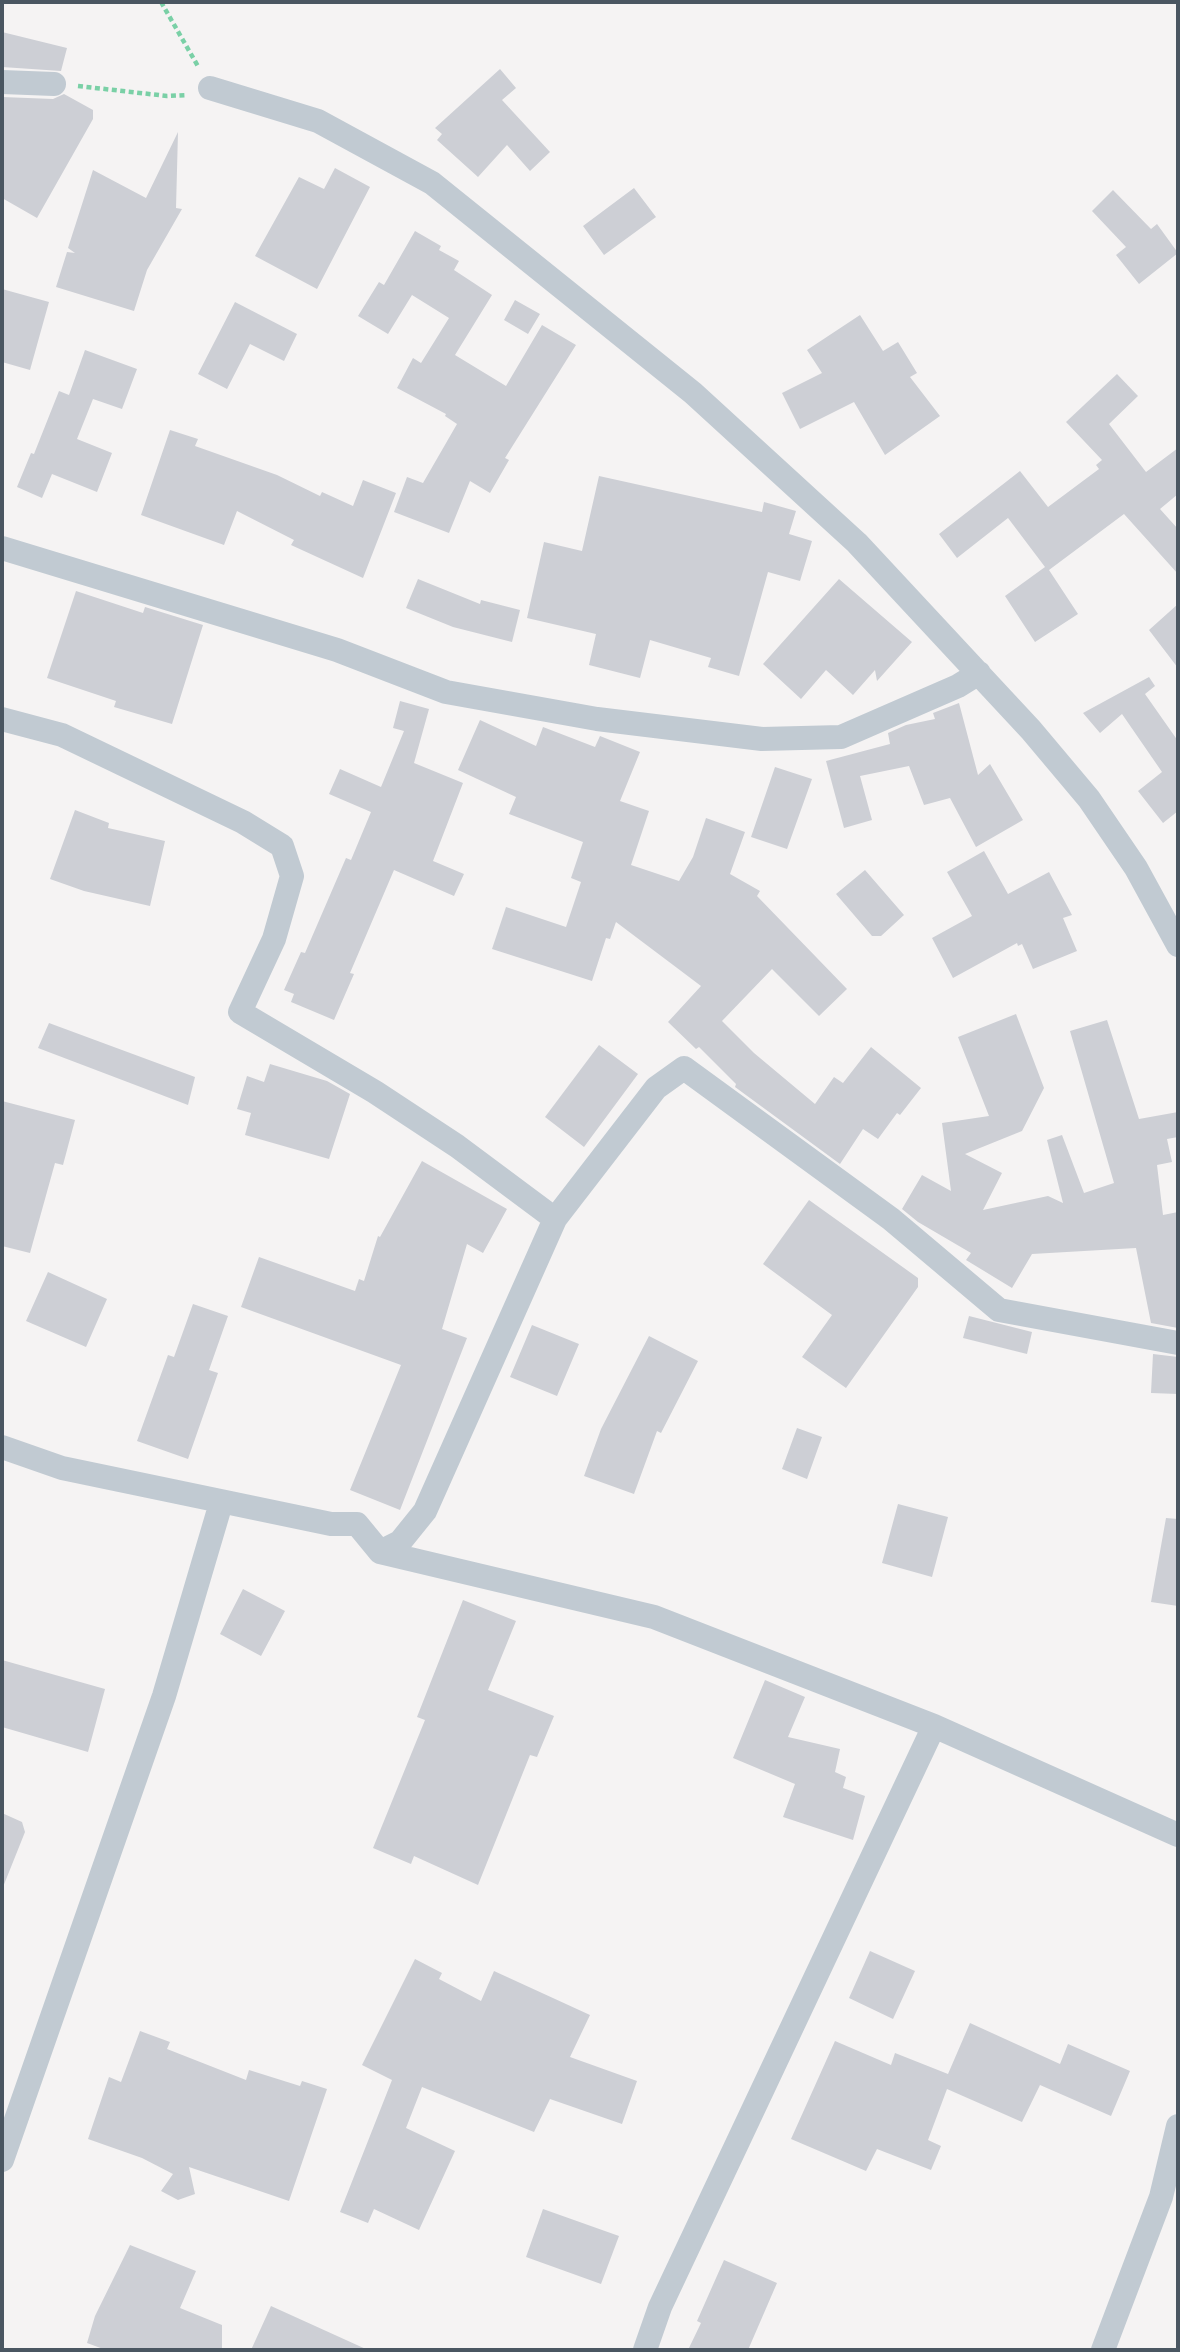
<!DOCTYPE html>
<style>
body{margin:0}
#map{position:relative;width:1180px;height:2352px;overflow:hidden;background:#f5f3f3;font-family:"Open Sans",sans-serif}
canvas{display:block}
.frame{position:absolute;inset:0;border:4px solid #4a5661;pointer-events:none}
</style>
<div id="map">
<canvas width="1180" height="2352"></canvas>
<div class="frame"></div>
</div>
<script>
const ctx = document.querySelector('canvas').getContext('2d');
ctx.lineJoin = 'round';
function paint(path, color) {
  ctx.fillStyle = color;
  ctx.fill(path, 'evenodd');
}
function trace(path, color, width, dash) {
  ctx.strokeStyle = color;
  ctx.lineWidth = width;
  ctx.lineCap = dash ? 'butt' : 'round';
  ctx.setLineDash(dash || []);
  ctx.stroke(path);
}
const building = new Path2D(`
 M 2,32 L 67,48 L 61,71 L 2,67 Z
 M 500,69 L 516,88 L 502,100 L 550,152 L 530,171 L 507,145 L 478,177 L 437,140 L 442,134 L 435,128 Z
 M 64,94 L 93,110 L 93,119 L 37,218 L 2,198 L 2,97 L 53,99 Z
 M 178,132 L 176,208 L 182,209 L 147,270 L 134,311 L 56,287 L 67,252 L 75,253 L 68,248 L 93,170 L 146,198 Z
 M 335,168 L 370,187 L 317,289 L 255,256 L 299,177 L 324,189 Z
 M 634,188 L 656,217 L 604,255 L 583,226 Z
 M 1113,190 L 1151,229 L 1157,224 L 1178,253 L 1139,284 L 1116,255 L 1126,247 L 1092,211 Z
 M 415,231 L 441,246 L 439,250 L 459,261 L 454,270 L 492,295 L 455,355 L 506,386 L 542,325 L 576,345 L 505,458 L 509,460 L 490,493 L 470,481 L 449,533 L 394,512 L 407,477 L 423,483 L 457,424 L 445,416 L 446,414 L 397,388 L 413,358 L 421,363 L 449,318 L 412,295 L 388,334 L 358,316 L 379,282 L 384,285 Z
 M 2,289 L 49,302 L 30,370 L 2,362 Z
 M 515,300 L 540,314 L 528,334 L 504,320 Z
 M 235,302 L 297,334 L 284,361 L 250,344 L 227,389 L 198,374 Z
 M 860,315 L 883,351 L 898,342 L 917,373 L 910,377 L 940,416 L 885,455 L 854,402 L 800,429 L 782,393 L 822,373 L 807,350 Z
 M 85,350 L 137,369 L 122,409 L 93,399 L 77,439 L 112,453 L 97,492 L 52,474 L 42,498 L 17,487 L 31,453 L 34,454 L 59,391 L 69,395 Z
 M 1117,374 L 1138,396 L 1109,424 L 1146,472 L 1178,448 L 1178,494 L 1160,509 L 1178,529 L 1178,574 L 1124,514 L 1049,570 L 1078,614 L 1035,642 L 1005,596 L 1045,567 L 1008,518 L 957,558 L 939,534 L 1020,471 L 1048,507 L 1099,469 L 1096,465 L 1102,460 L 1066,422 Z
 M 170,430 L 198,439 L 195,446 L 277,475 L 320,496 L 322,492 L 353,506 L 363,480 L 396,493 L 363,578 L 291,545 L 294,540 L 237,511 L 224,545 L 141,515 Z
 M 599,476 L 762,512 L 764,502 L 796,511 L 789,534 L 812,541 L 800,581 L 768,572 L 739,676 L 708,667 L 711,658 L 650,640 L 640,678 L 589,665 L 596,634 L 527,618 L 544,542 L 582,551 Z
 M 418,579 L 480,604 L 481,600 L 520,610 L 512,642 L 453,627 L 406,608 Z
 M 839,579 L 912,642 L 877,681 L 875,670 L 853,695 L 826,670 L 801,699 L 763,664 Z
 M 76,591 L 143,613 L 145,607 L 203,625 L 172,724 L 114,707 L 116,701 L 47,678 Z
 M 1178,604 L 1178,668 L 1149,630 Z
 M 1149,677 L 1155,686 L 1145,694 L 1178,741 L 1178,811 L 1163,823 L 1138,791 L 1162,772 L 1122,714 L 1100,733 L 1083,713 Z
 M 400,701 L 429,709 L 414,763 L 463,783 L 433,861 L 464,874 L 454,896 L 394,870 L 350,973 L 354,974 L 334,1020 L 291,1002 L 294,994 L 284,990 L 301,952 L 305,953 L 346,858 L 351,860 L 371,812 L 329,794 L 340,769 L 381,787 L 404,731 L 393,728 Z
 M 959,703 L 978,775 L 990,764 L 1023,820 L 976,847 L 950,798 L 924,805 L 909,766 L 860,776 L 872,820 L 844,828 L 826,761 L 890,744 L 888,733 L 906,725 L 935,719 L 933,713 Z
 M 480,720 L 536,746 L 543,727 L 595,747 L 600,736 L 640,752 L 620,801 L 649,811 L 631,865 L 679,881 L 693,857 L 706,818 L 745,832 L 730,874 L 760,891 L 757,896 L 847,989 L 819,1016 L 772,969 L 722,1021 L 754,1053 L 815,1104 L 834,1077 L 843,1083 L 871,1047 L 921,1088 L 900,1115 L 897,1113 L 878,1139 L 863,1129 L 840,1164 L 735,1087 L 736,1084 L 699,1047 L 696,1049 L 668,1022 L 701,986 L 616,922 L 610,939 L 606,938 L 592,981 L 492,949 L 506,907 L 566,927 L 581,882 L 571,878 L 583,842 L 509,814 L 516,797 L 458,770 Z
 M 775,767 L 812,779 L 787,849 L 751,837 Z
 M 75,810 L 109,823 L 108,828 L 165,841 L 150,906 L 84,891 L 50,879 Z
 M 984,851 L 1008,894 L 1049,872 L 1072,915 L 1063,918 L 1077,951 L 1033,969 L 1022,944 L 1018,946 L 1017,943 L 953,978 L 932,938 L 972,916 L 947,872 Z
 M 865,870 L 904,915 L 881,936 L 872,936 L 836,894 Z
 M 1016,1014 L 1044,1088 L 1022,1131 L 965,1154 L 1002,1173 L 983,1210 L 1048,1196 L 1063,1203 L 1047,1140 L 1062,1135 L 1084,1193 L 1114,1183 L 1070,1031 L 1107,1020 L 1139,1119 L 1178,1112 L 1178,1137 L 1167,1139 L 1172,1162 L 1157,1165 L 1163,1215 L 1178,1212 L 1178,1328 L 1151,1323 L 1136,1248 L 1032,1254 L 1012,1288 L 966,1260 L 971,1253 L 918,1222 L 902,1209 L 922,1175 L 951,1191 L 942,1123 L 989,1116 L 958,1037 Z
 M 49,1023 L 195,1077 L 188,1105 L 38,1048 Z
 M 599,1045 L 638,1074 L 584,1147 L 545,1117 Z
 M 270,1064 L 327,1081 L 350,1094 L 329,1159 L 245,1135 L 251,1113 L 237,1109 L 247,1076 L 264,1082 Z
 M 2,1101 L 75,1120 L 63,1165 L 55,1163 L 30,1253 L 2,1246 Z
 M 422,1161 L 507,1209 L 483,1253 L 467,1244 L 442,1329 L 467,1338 L 400,1510 L 350,1490 L 401,1365 L 241,1307 L 259,1257 L 355,1291 L 359,1279 L 364,1281 L 378,1236 L 380,1237 Z
 M 809,1200 L 918,1278 L 918,1287 L 846,1388 L 802,1357 L 832,1315 L 763,1264 Z
 M 48,1272 L 107,1299 L 86,1347 L 26,1321 Z
 M 193,1304 L 228,1316 L 209,1370 L 218,1373 L 188,1459 L 137,1441 L 168,1355 L 174,1357 Z
 M 969,1316 L 1032,1332 L 1027,1354 L 963,1338 Z
 M 532,1325 L 579,1344 L 557,1396 L 510,1377 Z
 M 649,1336 L 698,1361 L 661,1433 L 657,1431 L 634,1494 L 584,1476 L 601,1429 Z
 M 1153,1354 L 1178,1357 L 1178,1394 L 1151,1393 Z
 M 797,1428 L 822,1437 L 807,1479 L 782,1469 Z
 M 898,1504 L 948,1517 L 932,1577 L 882,1563 Z
 M 1166,1518 L 1178,1519 L 1178,1606 L 1151,1602 Z
 M 243,1589 L 285,1611 L 261,1656 L 220,1634 Z
 M 463,1600 L 516,1621 L 488,1690 L 554,1716 L 537,1757 L 530,1755 L 478,1885 L 414,1856 L 411,1864 L 373,1848 L 425,1720 L 417,1717 Z
 M 2,1660 L 105,1689 L 88,1752 L 2,1727 Z
 M 765,1680 L 805,1697 L 788,1737 L 840,1749 L 835,1772 L 846,1777 L 843,1788 L 865,1796 L 853,1840 L 783,1817 L 795,1784 L 733,1758 Z
 M 2,1813 L 22,1822 L 25,1832 L 3,1887 Z
 M 870,1951 L 915,1971 L 893,2019 L 849,1998 Z
 M 415,1959 L 442,1973 L 439,1979 L 481,2001 L 494,1971 L 590,2015 L 570,2057 L 637,2081 L 622,2124 L 550,2099 L 534,2132 L 422,2087 L 406,2128 L 455,2151 L 419,2230 L 374,2209 L 368,2223 L 340,2212 L 392,2080 L 362,2065 Z
 M 970,2023 L 1060,2064 L 1068,2044 L 1130,2071 L 1111,2116 L 1040,2085 L 1022,2122 L 947,2089 L 928,2140 L 941,2146 L 931,2170 L 877,2149 L 866,2171 L 791,2139 L 835,2041 L 891,2065 L 895,2053 L 948,2074 Z
 M 140,2031 L 170,2042 L 167,2049 L 246,2080 L 249,2070 L 300,2086 L 302,2081 L 327,2089 L 289,2201 L 189,2167 L 195,2194 L 178,2200 L 161,2191 L 173,2174 L 142,2158 L 88,2139 L 109,2077 L 121,2082 Z
 M 543,2209 L 619,2236 L 601,2284 L 526,2257 Z
 M 130,2245 L 196,2271 L 180,2308 L 222,2325 L 222,2350 L 106,2350 L 87,2343 L 95,2316 Z
 M 724,2260 L 777,2283 L 748,2350 L 688,2350 L 701,2323 L 697,2321 Z
 M 271,2306 L 368,2350 L 251,2350 Z`);
const path = new Path2D(`
 M 161,2 L 199,68
 M 78,86 L 167,96 L 187,95`);
const street = new Path2D(`
 M 2,82 L 54,84
 M 210,88 L 318,121 L 432,183 L 693,393 L 857,543 L 1031,730 L 1089,799 L 1136,868 L 1178,945
 M 2,548 L 337,650 L 446,692 L 597,719 L 762,739 L 841,737 L 958,686 L 979,673
 M 2,719 L 62,735 L 243,822 L 282,846 L 292,876 L 274,939 L 240,1012 L 375,1092 L 457,1146 L 555,1219
 M 2,1447 L 62,1468 L 331,1524 L 357,1524 L 380,1552 L 654,1617 L 934,1726 L 660,2307 L 645,2350
 M 380,1552 L 400,1542 L 425,1511 L 555,1219 L 656,1088 L 684,1068 L 891,1219 L 999,1310 L 1178,1343
 M 934,1726 L 1178,1835
 M 2,2160 L 164,1696 L 221,1503
 M 1103,2350 L 1161,2197 L 1178,2126`);
paint(building, '#cdcfd5');
trace(path, '#7ad0a6', 4.5, [5, 3.5]);
trace(street, '#c1cad2', 24);
</script>
